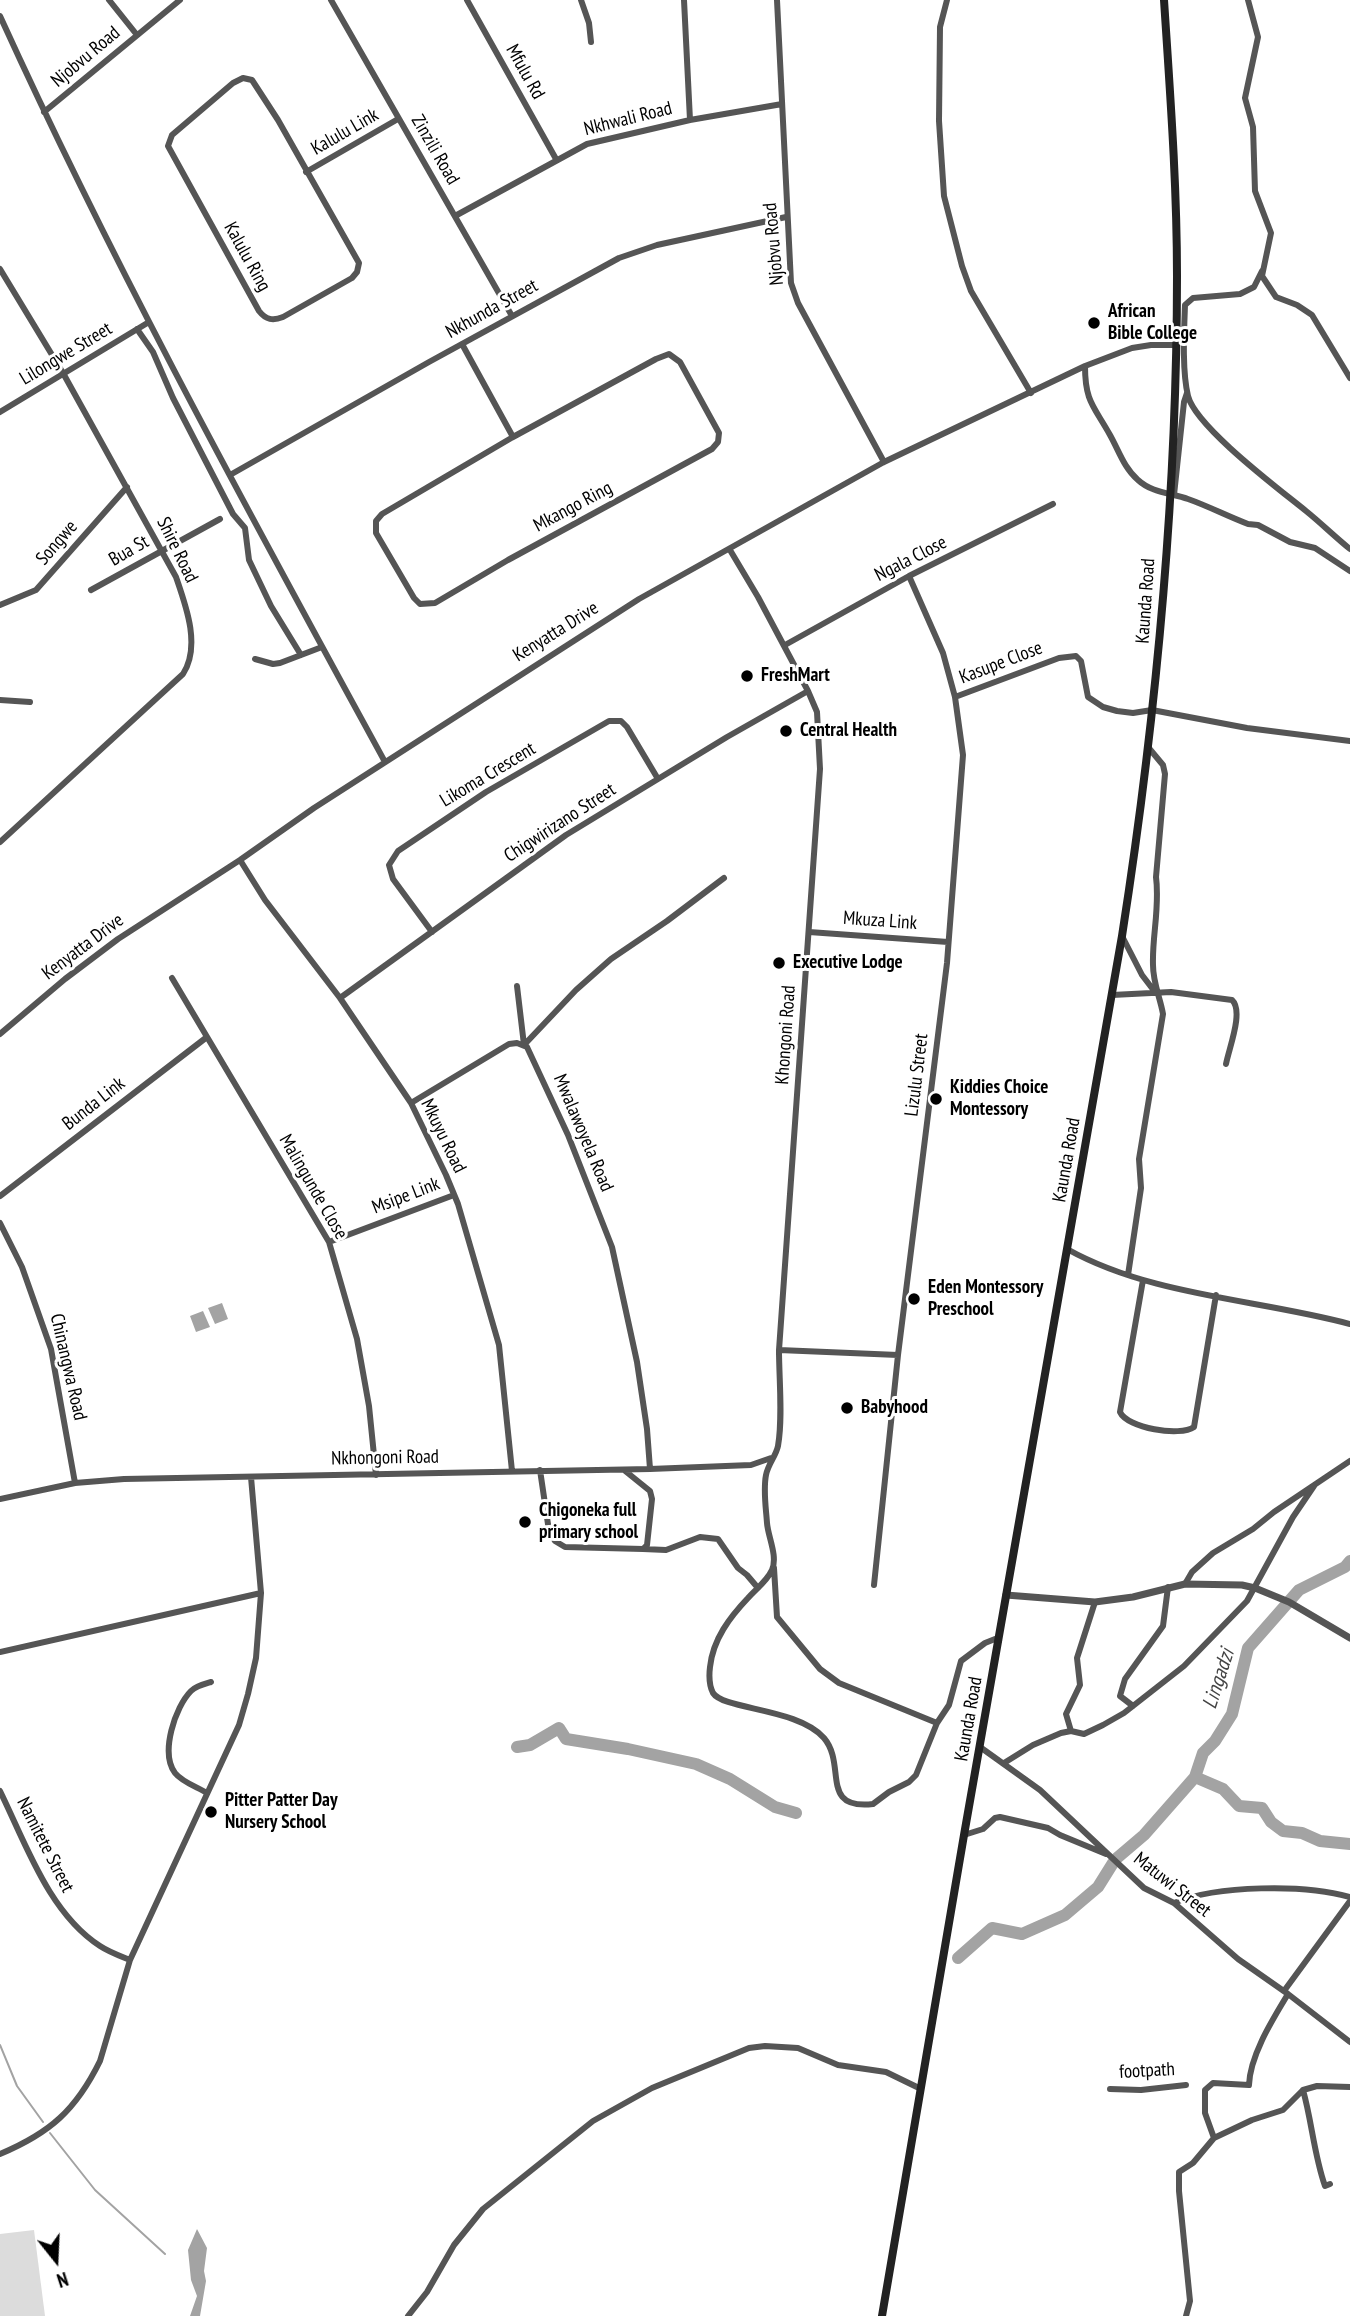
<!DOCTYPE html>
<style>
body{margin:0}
#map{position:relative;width:1350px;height:2316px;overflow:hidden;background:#fff;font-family:"PT Sans Narrow",sans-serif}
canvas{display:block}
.north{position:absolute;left:21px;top:2225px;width:70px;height:70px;-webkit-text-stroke:5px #fff;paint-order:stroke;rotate:162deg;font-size:19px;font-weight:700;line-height:28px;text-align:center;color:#000}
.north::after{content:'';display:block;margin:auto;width:24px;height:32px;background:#000;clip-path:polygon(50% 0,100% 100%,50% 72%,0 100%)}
</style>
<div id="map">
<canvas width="1350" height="2316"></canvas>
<div class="north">N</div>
</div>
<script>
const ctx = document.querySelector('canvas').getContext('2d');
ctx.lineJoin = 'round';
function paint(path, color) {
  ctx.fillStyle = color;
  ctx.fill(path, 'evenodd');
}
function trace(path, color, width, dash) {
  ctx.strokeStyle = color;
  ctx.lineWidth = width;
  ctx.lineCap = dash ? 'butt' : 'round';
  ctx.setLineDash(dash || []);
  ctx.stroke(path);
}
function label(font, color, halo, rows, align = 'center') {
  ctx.font = font + ' "PT Sans Narrow",sans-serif';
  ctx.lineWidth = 6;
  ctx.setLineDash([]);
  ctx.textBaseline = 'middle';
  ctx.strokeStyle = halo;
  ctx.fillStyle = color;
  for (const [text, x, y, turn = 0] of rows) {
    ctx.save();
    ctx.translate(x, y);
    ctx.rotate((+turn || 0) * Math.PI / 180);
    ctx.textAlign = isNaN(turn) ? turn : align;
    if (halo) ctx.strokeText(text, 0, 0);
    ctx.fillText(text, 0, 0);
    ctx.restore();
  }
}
const green = new Path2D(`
 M 34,2230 L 45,2316 L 0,2316 L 0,2234 Z`);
const water = new Path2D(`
 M 222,1303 L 228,1319 L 215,1324 L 208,1308 Z
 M 203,1311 L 210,1327 L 196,1332 L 190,1316 Z
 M 197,2229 L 207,2248 L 204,2271 L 206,2281 L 200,2316 L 190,2316 L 197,2296 L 191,2280 L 188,2250 Z`);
const stream = new Path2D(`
 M 0,2045 L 17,2086 L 43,2122
 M 50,2133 L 95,2190 L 165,2254`);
const river = new Path2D(`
 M 517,1747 L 530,1745 L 559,1728 L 566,1739 L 628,1749 L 696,1764 L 730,1779 L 775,1807 L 796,1813
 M 1195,1777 L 1223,1789 L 1239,1806 L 1262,1808 L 1271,1822 L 1283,1831 L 1302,1833 L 1320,1841 L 1350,1844
 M 1117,1858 L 1144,1835 L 1195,1777 L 1203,1753 L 1215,1741 L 1232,1714 L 1248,1648 L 1299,1590 L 1345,1567 L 1350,1561
 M 958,1958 L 992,1928 L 1022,1934 L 1065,1915 L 1098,1887 L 1113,1863`);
const minor = new Path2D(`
 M 109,0 L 137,35
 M 331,0 L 512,316
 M 467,0 L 556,159
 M 581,0 L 589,23 L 591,42
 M 684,0 L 690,120
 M 777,0 L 791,283 L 798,303 L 884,462
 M 947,0 L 940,27 L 939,121 L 944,196 L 962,266 L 971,291 L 1031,393
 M 1248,0 L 1258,37 L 1245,98 L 1253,127 L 1255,191 L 1271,233 L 1262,276 L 1276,297 L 1297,305 L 1312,315 L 1350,378
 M 0,16 C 116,271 251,516 385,762
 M 243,78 L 252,80 L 278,120 L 359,263 L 357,272 L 352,278 L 283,317 C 273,321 266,320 259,311 L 168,146 L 172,135 L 233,83 Z
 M 44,112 L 180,0
 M 306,172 L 398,119
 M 455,216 L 587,144 L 690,120 L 782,104
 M 0,269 L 63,373 L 176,577 C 186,606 201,646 183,674 L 0,842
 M 1262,271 L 1254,287 L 1240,294 L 1193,298 L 1185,305 C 1184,332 1182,371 1188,396 C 1196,427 1279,489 1306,511 C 1321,523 1335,537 1350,549
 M 137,329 L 153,352 L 173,398 L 233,514 L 245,528 L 249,560 L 271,606 L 301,655
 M 462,344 L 513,437 L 382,514 L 376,521 L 376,533 L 414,598 L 420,604 L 435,603 L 508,560 L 712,449 L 718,442 L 719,433 L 680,362 L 669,354 L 656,359 L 513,437
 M 1085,366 C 1085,402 1094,406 1110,435 C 1119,451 1124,468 1138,480 C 1152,493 1171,493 1188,499 C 1208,506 1227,516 1248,524 L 1258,525 L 1290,542 L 1315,548 L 1350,571
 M 0,412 L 149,322
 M 230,475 L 429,362 L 619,258 L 657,245 L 786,217
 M 1174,495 L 1184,402 L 1187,393
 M 730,550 L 758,597 L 808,691 L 817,712 L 820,769 L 779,1350 C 779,1379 783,1418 778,1446 C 776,1456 768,1464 766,1475 C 763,1490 766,1508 767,1523 C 768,1537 778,1556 772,1570 C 767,1581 756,1589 748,1598 C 730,1617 713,1639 710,1667 C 709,1675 709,1685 713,1693 C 724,1710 798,1708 824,1738 C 847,1765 819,1810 873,1804 L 889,1792 L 909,1782 L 916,1775 L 937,1723 L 949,1705 L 961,1661 L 985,1643 L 995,1639 L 999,1641
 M 91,590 L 220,519
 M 0,605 L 36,590 L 127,487
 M 785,645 L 909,576 L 1053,504
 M 255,659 L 273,664 L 280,663 L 322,647
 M 955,697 L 1059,658 L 1076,656 L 1081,661 L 1088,697 L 1103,707 L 1117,711 L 1133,713 L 1152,710 L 1247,728 L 1350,741
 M 0,700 L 30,702
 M 240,860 L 265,900 L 340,998 L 411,1103 L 446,1175 L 458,1204 L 499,1345 L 512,1471
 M 432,932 L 393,879 L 389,865 L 398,851 L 486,792 L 609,721 L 621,721 L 627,727 L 658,779
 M 809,932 L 948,942
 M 1122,936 L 1142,975 L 1155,992
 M 172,978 L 329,1242 L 357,1339 L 369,1406 L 376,1475
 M 517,986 L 524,1045
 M 1112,995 L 1171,992 L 1232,1000 C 1244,1011 1229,1048 1226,1064
 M 340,998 L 566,835 L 727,737 L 808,691
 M 0,1034 L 65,979 L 118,939 L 240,860 L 314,808 L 639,599 L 884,462 L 1085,366 L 1132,348 L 1151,345 L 1176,345
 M 524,1045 L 576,990 L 611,959 L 667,921 L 724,878
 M 411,1103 L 509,1044 L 517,1043 L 527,1047 L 568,1135 L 612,1247 L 637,1362 L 647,1429 L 650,1469
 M 0,1196 L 207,1037
 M 0,1223 L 22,1267 L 51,1349 L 75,1483
 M 329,1242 L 454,1195
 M 1067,1249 C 1151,1296 1257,1299 1350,1324
 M 1128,1275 L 1141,1188 L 1139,1159 L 1163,1014 C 1160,997 1153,983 1153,965 C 1152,936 1160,907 1156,877 L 1165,774 L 1163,765 L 1148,747
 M 1143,1280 L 1120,1412 C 1127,1428 1180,1437 1194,1427 L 1216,1295
 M 779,1350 L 898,1355
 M 540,1470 L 549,1531 L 555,1541 L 565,1547 L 643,1549 L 647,1545 L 652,1499 L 650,1491 L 624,1470
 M 0,1499 L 75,1483 L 124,1479 L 650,1469 L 751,1465 L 771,1458
 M 643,1549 L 666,1550 L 700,1537 L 718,1539 L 738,1568 L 747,1575 L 758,1588
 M 774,1568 L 777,1617 L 820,1669 L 839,1683 L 937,1723
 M 1185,1584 L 1192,1572 L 1213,1553 L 1253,1529 L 1274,1512 L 1350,1461
 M 874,1585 L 898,1355 L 947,963 L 963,755 L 955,697 L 943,653 L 909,576
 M 0,1652 L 261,1593
 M 1133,1706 L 1120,1696 L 1125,1679 L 1163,1626 L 1168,1587
 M 1071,1731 L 1066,1714 L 1080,1685 L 1077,1658 L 1095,1602
 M 980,1747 L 1040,1790 L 1144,1888 L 1174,1903 L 1238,1959 L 1288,1994 L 1350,2042
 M 1004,1763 L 1033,1745 L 1061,1733 L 1071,1731 L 1084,1734 L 1103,1725 L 1124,1713 L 1184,1666 L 1247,1601 L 1293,1517 L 1314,1486
 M 0,1791 C 26,1844 49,1913 100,1946 C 109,1952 120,1956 130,1960
 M 207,1793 C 197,1787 182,1782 175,1773 C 160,1753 175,1707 191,1691 C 196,1686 204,1684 211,1682
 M 964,1835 L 983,1829 L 995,1818 L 1000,1817 L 1048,1828 L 1060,1835 L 1106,1854
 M 1174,1903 C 1217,1885 1305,1884 1350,1897
 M 1284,1991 L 1350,1901
 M 1110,2089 L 1141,2090 L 1186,2085
 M 1303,2090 C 1312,2122 1314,2155 1325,2186 L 1330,2184
 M 1214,2138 L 1205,2113 L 1205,2090 L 1213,2083 L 1249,2085 C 1250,2055 1273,2019 1288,1994
 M 0,2154 C 50,2133 76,2110 100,2061 L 130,1960 L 239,1725 L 248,1694 L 256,1658 L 261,1593 L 251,1477
 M 408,2316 L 427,2292 L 454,2245 L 483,2209 L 593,2121 L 652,2088 L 749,2048 L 765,2046 L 798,2048 L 838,2065 L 886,2072 L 921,2089
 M 1186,2316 L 1190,2301 L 1179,2191 L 1179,2172 L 1193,2163 L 1214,2138 L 1252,2120 L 1283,2110 L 1303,2090 L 1317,2086 L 1350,2087`);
const tertiary = new Path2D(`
 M 1006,1595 L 1095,1602 L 1133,1597 L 1185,1584 L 1242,1585 L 1255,1588 L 1289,1602 L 1350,1638`);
const secondary = new Path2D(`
 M 882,2316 L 964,1835 L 1122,936 C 1156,718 1177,496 1177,276 C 1177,184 1170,92 1164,0`);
const markers = [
 [1094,323,7,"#000"],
 [747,676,7,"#000"],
 [786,731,7,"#000"],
 [779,963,7,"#000"],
 [936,1099,7,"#000"],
 [914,1299,7,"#000"],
 [847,1408,7,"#000"],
 [525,1522,7,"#000"],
 [211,1812,7,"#000"]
];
const streetNames = [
 ["Njobvu Road",86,57,-40],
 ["Mfulu Rd",525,72,61],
 ["Nkhwali Road",628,119,-14],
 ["Kalulu Link",345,132,-30],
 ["Zinzili Road",435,150,60],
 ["Njobvu Road",774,244,-95],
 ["Kalulu Ring",247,257,61],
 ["Nkhunda Street",492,309,-29],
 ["Lilongwe Street",66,354,-31],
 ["Mkango Ring",573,507,-28],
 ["Songwe",57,543,-49],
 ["Shire Road",177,550,64],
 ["Bua St",129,551,-30],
 ["Ngala Close",911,559,-27],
 ["Kaunda Road",1146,601,-86],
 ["Kenyatta Drive",556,632,-32],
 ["Kasupe Close",1001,663,-21],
 ["Likoma Crescent",488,775,-31],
 ["Chigwirizano Street",560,823,-33],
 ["Mkuza Link",880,921,4],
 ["Kenyatta Drive",83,947,-37],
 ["Khongoni Road",786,1035,-86],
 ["Lizulu Street",917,1075,-83],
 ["Bunda Link",94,1104,-38],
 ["Mwalawoyela Road",583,1133,67],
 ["Mkuyu Road",443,1136,64],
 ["Kaunda Road",1067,1160,-80],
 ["Malingunde Close",313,1187,60],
 ["Msipe Link",406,1196,-21],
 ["Chinangwa Road",68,1367,77],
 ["Nkhongoni Road",385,1458,-1],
 ["Kaunda Road",969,1719,-80],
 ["Namitete Street",45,1845,63],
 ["Matuwi Street",1172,1885,38],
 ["footpath",1147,2071,-3]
];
const poiNames = [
 ["African",1108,312],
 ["Bible College",1108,334],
 ["FreshMart",761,676],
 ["Central Health",800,731],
 ["Executive Lodge",793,963],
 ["Kiddies Choice",950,1088],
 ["Montessory",950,1110],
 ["Eden Montessory",928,1288],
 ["Preschool",928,1310],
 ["Babyhood",861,1408],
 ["Chigoneka full",539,1511],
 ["primary school",539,1533],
 ["Pitter Patter Day",225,1801],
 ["Nursery School",225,1823]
];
const waterNames = [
 ["Lingadzi",1219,1679,-72]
];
paint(green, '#dcdcdc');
paint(water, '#a3a3a3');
trace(stream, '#a3a3a3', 2);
trace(river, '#a3a3a3', 12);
trace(minor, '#555', 6);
trace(tertiary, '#555', 7);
trace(secondary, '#222', 8);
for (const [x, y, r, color] of markers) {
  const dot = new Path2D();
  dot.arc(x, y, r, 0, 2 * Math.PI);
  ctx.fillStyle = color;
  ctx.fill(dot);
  trace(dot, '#fff', 2.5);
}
label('19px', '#000', '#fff', streetNames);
label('bold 19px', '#000', '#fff', poiNames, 'left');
label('italic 21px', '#444', '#fff', waterNames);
</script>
